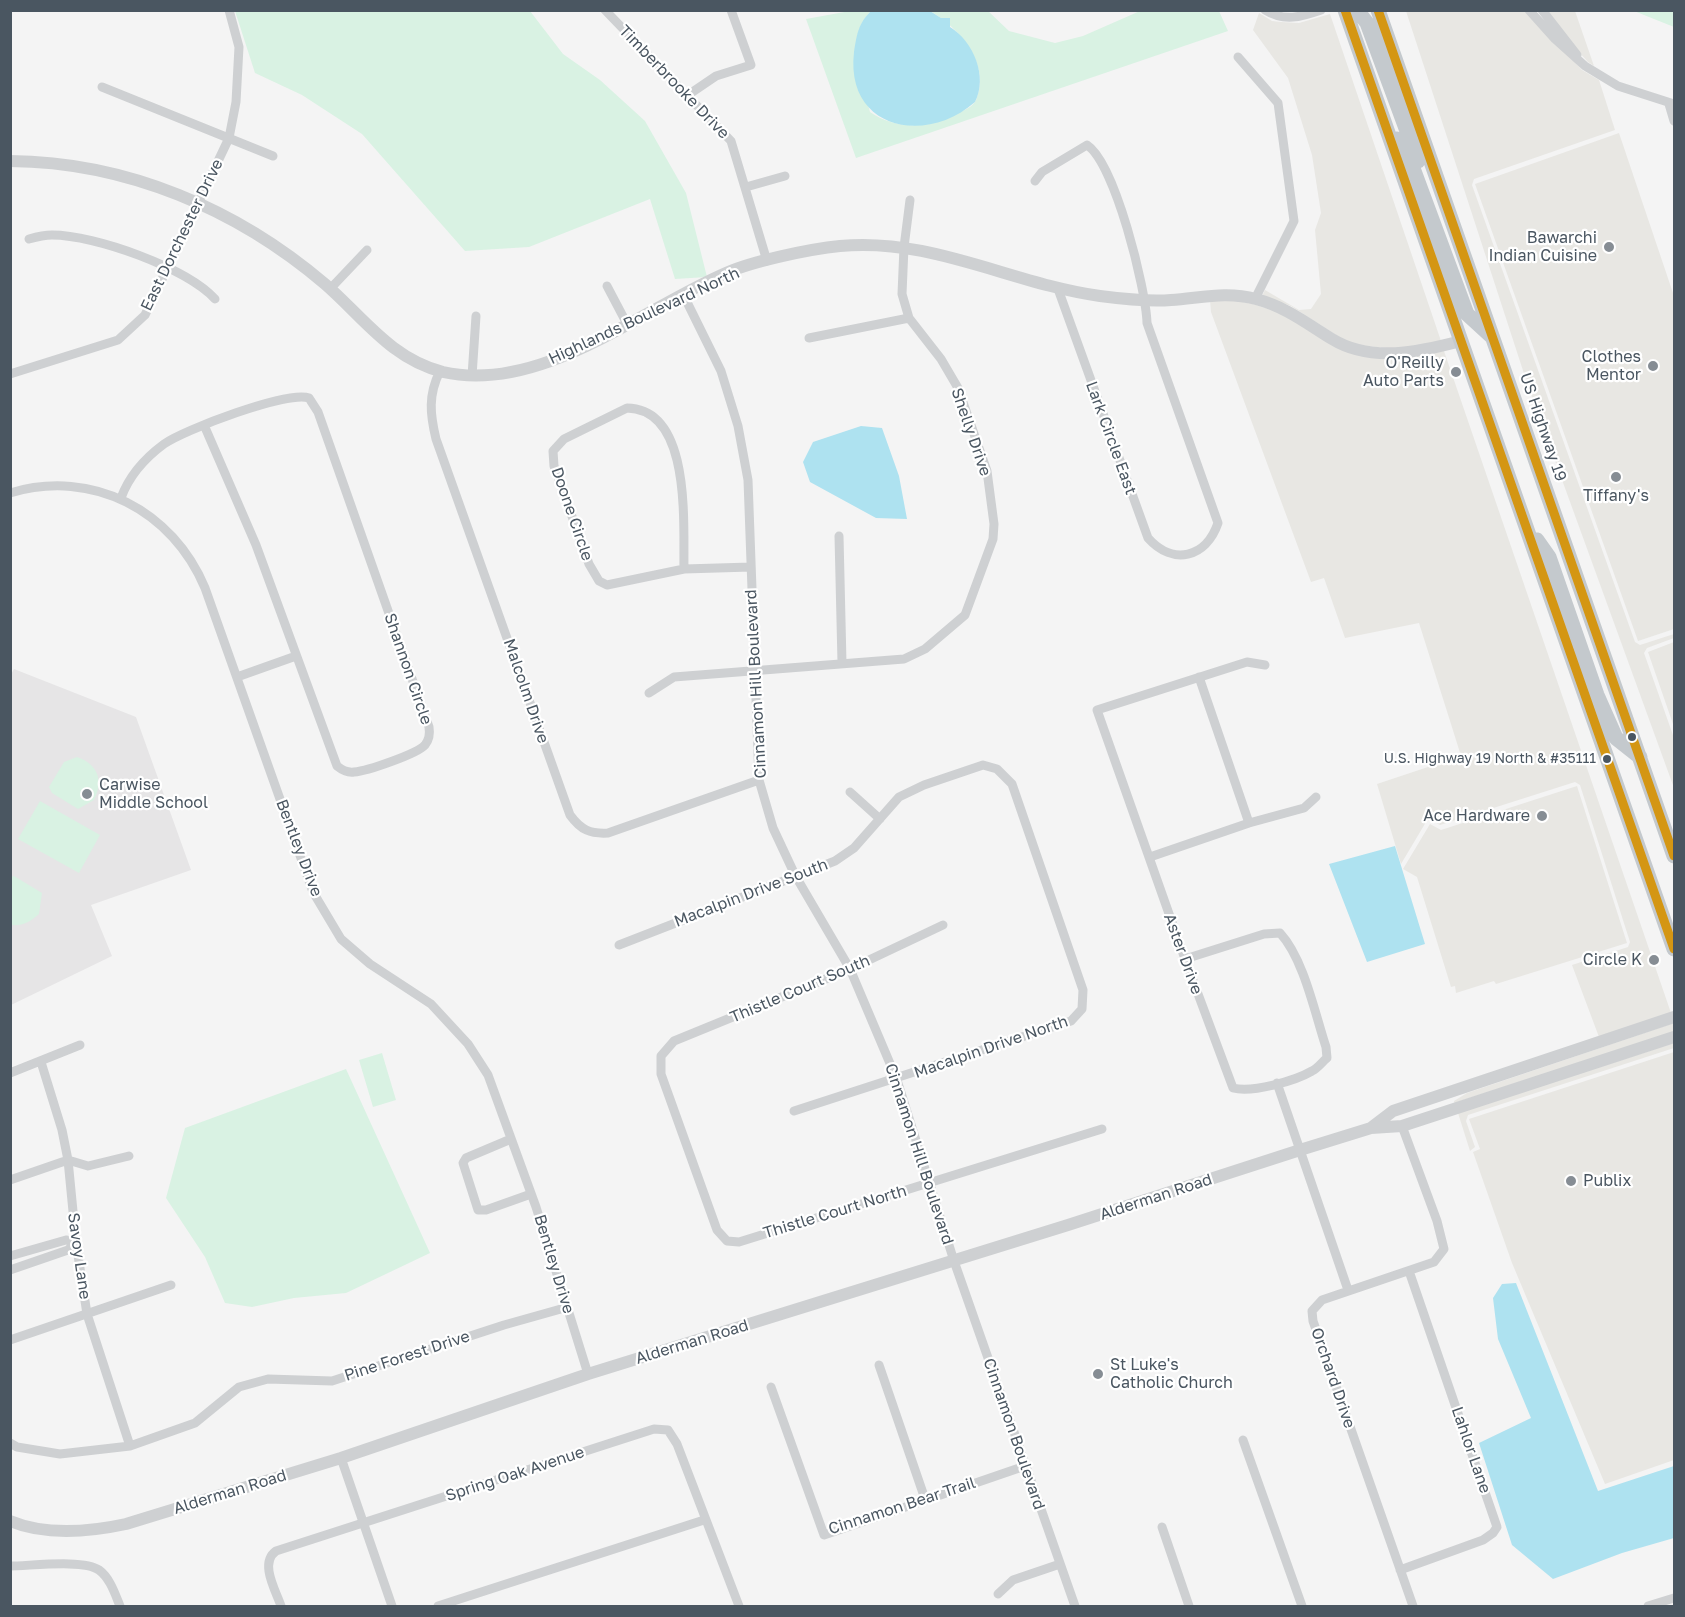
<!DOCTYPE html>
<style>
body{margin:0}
#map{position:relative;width:1685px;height:1617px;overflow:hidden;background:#f4f4f4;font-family:"Golos Text",sans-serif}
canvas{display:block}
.frame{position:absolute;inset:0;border:12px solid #4a5661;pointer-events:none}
</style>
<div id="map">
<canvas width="1685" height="1617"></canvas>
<div class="frame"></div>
</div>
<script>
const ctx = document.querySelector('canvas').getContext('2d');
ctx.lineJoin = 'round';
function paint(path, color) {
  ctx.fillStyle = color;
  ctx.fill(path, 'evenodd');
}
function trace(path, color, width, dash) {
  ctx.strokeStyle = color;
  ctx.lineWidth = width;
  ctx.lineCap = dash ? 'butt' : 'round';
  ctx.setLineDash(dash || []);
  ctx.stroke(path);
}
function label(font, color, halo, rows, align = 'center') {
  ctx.font = font + ' "Golos Text",sans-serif';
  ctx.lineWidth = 4.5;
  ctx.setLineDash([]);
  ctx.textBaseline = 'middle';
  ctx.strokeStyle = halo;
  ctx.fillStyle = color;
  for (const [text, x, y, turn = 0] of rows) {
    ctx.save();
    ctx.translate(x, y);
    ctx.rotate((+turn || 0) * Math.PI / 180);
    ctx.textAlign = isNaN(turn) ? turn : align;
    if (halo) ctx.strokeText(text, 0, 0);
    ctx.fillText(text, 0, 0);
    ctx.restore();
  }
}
const commercial = new Path2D(`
 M 1406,11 L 1529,11 L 1582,70 L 1599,80 L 1615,130 L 1474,179 L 1472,185 L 1635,642 L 1640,645 L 1674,634 L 1674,638 L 1647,648 L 1644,653 L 1674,738 L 1674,788 L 1529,389 Z
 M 1542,11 L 1575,11 L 1594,66 L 1588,62 Z
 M 1259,13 L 1272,21 L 1281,22 L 1299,23 L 1330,14 L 1441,341 L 1396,349 L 1356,345 L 1347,342 L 1291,306 L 1262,296 L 1265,290 L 1299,310 L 1311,309 L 1321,294 L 1315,230 L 1321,213 L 1312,155 L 1288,78 L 1253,30 Z
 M 1619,133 L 1674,296 L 1674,629 L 1638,641 L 1475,184 Z
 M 1222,298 L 1253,304 L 1287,315 L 1355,354 L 1397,359 L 1444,351 L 1671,1013 L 1599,1037 L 1572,965 L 1628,947 L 1630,942 L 1580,785 L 1575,782 L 1440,825 L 1431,820 L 1426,822 L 1401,864 L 1377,784 L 1461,756 L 1451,724 L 1419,623 L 1345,638 L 1324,578 L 1311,582 L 1211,312 L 1210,300 Z
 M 1674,642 L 1674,727 L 1648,652 Z
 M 1577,786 L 1627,943 L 1496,984 L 1494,981 L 1456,993 L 1455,986 L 1451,987 L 1417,877 L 1403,869 L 1430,824 L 1441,830 Z
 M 1674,1023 L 1674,1032 L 1454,1103 L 1454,1101 L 1467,1093 Z
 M 1674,1043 L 1674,1048 L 1468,1115 L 1466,1121 L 1475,1147 L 1470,1151 L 1458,1113 Z
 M 1674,1052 L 1674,1460 L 1605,1484 L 1512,1263 L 1473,1152 L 1480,1149 L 1469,1119 Z`);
const education = new Path2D(`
 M 14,669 L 136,717 L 191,870 L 91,905 L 112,956 L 11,1005 L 10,676 Z`);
const green = new Path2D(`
 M 235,11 L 530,11 L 563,54 L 600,80 L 645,121 L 686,193 L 707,277 L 675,279 L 650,199 L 529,247 L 465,251 L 362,134 L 302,95 L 255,73 Z
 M 850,11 L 871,11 C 843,40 862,77 870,112 C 898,131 930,128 958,113 C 964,110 973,107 976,100 C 992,64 958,27 930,11 L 988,11 L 1009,31 L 1055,43 L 1083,36 L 1140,11 L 1219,11 L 1228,31 L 856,158 L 806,19 Z
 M 1634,11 L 1674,11 L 1674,27 Z
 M 77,757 C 98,764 104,781 94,800 L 78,809 L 52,793 L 49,787 L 64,762 Z
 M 40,801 L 100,835 L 79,873 L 18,839 Z
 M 14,876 L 42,893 L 39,914 C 30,922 23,926 11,925 L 11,877 Z
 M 382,1053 L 396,1100 L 373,1107 L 359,1060 Z
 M 346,1069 L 430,1253 L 346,1293 L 294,1298 L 252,1307 L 225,1303 L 205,1257 L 166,1198 L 185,1128 Z`);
const water = new Path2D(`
 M 871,11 L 930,11 L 941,18 L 950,18 L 950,27 C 974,42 988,77 975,102 C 925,146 845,129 854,52 C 857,34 858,24 871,11 Z
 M 861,426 L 882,428 L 899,476 L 907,519 L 876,518 L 810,482 L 803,462 L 813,442 Z
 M 1395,846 L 1425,944 L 1367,962 L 1329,864 Z
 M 1516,1283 L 1598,1491 L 1674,1466 L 1674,1538 L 1622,1553 L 1553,1579 L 1512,1545 L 1479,1443 L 1531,1418 L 1498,1339 L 1493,1298 L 1502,1284 Z`);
const minor = new Path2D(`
 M 605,10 L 731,141 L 767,261
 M 1265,10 C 1284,22 1301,17 1321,10
 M 1529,10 L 1555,39 L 1585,66 L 1618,86 L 1674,104
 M 1542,10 L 1577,55
 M 1238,57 L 1278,103 L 1294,221 L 1255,299
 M 102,87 L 273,156
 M 688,95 L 716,76 L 751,65 L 731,10
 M 1669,104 L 1674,121
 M 1035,181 L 1042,172 L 1087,145 C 1115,163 1146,289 1147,323 L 1218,523 C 1206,558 1173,566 1148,538 L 1058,289
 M 746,187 L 785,176
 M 29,239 C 36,237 45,235 52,235 C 95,235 187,268 215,299
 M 607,286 L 627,324
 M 330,289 L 367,250
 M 684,296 L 721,371 L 738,426 L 748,480 L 759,780 L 773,828 L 795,875 L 850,969 L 897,1080 L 954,1261 L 1075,1606
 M 809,338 L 909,318
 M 440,371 C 428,395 430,414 436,439 L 570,815 C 581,830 590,834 608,833 L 759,780
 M 10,374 L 118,340 L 145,315 L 229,138 L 236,102 L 239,47 L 229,10
 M 472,376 L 476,316
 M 627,408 C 692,409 683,524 684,569 L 607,585 L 599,581 L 589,564 L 554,466 L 553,451 L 564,439 Z
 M 10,493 C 93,468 173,511 205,588 L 313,892 L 341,939 L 370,964 L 431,1004 L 468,1044 L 488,1075 L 536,1207 L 588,1374
 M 121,498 C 129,476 145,458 164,444 C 183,430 289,390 309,398 L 318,412 L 429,727 C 430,733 429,740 425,745 C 417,754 367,771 354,772 C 347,773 342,770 337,766 L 256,545 L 204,425
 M 839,536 L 842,663
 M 684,569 L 751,567
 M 237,677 L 296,656
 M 1199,677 L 1249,823
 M 649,693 L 674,677 L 904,659 L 925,649 L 965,615 L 993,539 L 994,524 L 987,471 L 958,388 L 941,359 L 909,318 L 902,294 L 904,247 L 910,200
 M 850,792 L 880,819
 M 1150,857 L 1249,823 L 1304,808 L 1316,797
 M 943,925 L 850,969 L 674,1041 L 661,1056 L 661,1074 L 717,1230 L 727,1241 L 739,1242 L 1102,1129
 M 619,945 L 835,861 L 854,848 L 899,797 L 924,785 L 983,765 L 997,769 L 1012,784 L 1083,990 L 1082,1009 L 1071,1021 L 794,1111
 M 1185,959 L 1264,934 L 1280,933 C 1304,959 1315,1014 1326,1047 L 1327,1058 C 1322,1062 1318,1068 1312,1071 C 1295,1081 1252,1093 1233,1088 L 1185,959 L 1097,710 L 1247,662 L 1265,665
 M 41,1062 L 62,1130 L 68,1160 L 76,1242 L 87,1314 L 130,1446
 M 10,1073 L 80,1045
 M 1277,1083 L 1348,1290
 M 1402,1126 L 1437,1221 L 1444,1249 L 1434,1262 L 1322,1300 L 1312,1311 L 1313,1321 L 1413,1606
 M 511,1139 L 466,1158 L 463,1163 L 478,1210 L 486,1210 L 531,1194
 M 10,1180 L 68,1160 L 88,1166 L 129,1156
 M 10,1256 L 66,1240 L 76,1242 L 68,1250 L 10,1270
 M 10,1340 L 171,1285
 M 879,1365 L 925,1499
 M 771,1387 L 824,1535 L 1025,1466
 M 1243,1440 L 1302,1606
 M 10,1443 L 17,1447 L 60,1454 L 130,1446 L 195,1423 L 239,1387 L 268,1379 L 332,1381 L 504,1325 L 568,1307
 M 341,1458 L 392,1606
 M 1162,1527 L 1189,1606
 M 10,1566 C 30,1566 84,1559 99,1570 C 110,1578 115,1594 120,1606
 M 1400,1570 L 1483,1540 L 1493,1533 L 1497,1527 L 1409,1271
 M 998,1594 L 1013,1580 L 1060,1564
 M 281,1606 C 276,1591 259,1563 276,1551 L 654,1429 L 668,1430 L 677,1444 L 739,1606
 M 438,1606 L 704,1520
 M 1648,1606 L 1674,1598`);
const tertiary = new Path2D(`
 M 10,161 C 127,162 237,209 325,284 C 363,317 391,359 443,372 C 541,394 640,310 726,273 C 753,261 810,249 840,246 C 931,237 1012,284 1100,296 C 1123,299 1148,302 1171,300 C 1201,298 1226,291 1256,299 C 1286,307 1306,323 1332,339 C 1371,363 1419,352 1461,341
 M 1372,1127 L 1393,1111 L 1674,1017
 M 10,1521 C 46,1536 89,1532 126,1524 L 341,1458 L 588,1374 L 1068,1225 L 1300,1150 L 1371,1128 L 1402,1126 L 1674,1037`);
const trunk = new Path2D(`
 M 1345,10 L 1674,949
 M 1357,10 L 1367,23 L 1418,161
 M 1378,10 L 1674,856
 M 1397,139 L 1410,160 L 1467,314 L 1491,336
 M 1537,540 L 1549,557 L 1597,695 L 1616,738 L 1640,757`);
const bus1 = new Path2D(`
 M 1345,10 L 1674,949
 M 1378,10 L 1674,856`);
const markers = [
 [1609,247,6,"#868d94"],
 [1653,366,6,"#868d94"],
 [1456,372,6,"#868d94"],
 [1616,477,6,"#868d94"],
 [1632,737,5,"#4a5661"],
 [1607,759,5,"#4a5661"],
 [87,794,6,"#868d94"],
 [1542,816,6,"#868d94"],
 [1654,960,6,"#868d94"],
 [1571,1181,6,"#868d94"],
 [1098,1374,6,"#868d94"]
];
const busNames = [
 ["U.S. Highway 19 North & #35111",1596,759]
];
const streetNames = [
 ["Timberbrooke Drive",674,82,46],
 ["East Dorchester Drive",182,235,-64],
 ["Highlands Boulevard North",644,316,-25],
 ["US Highway 19",1543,427,71],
 ["Shelly Drive",971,432,71],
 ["Lark Circle East",1111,438,70],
 ["Doone Circle",572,514,71],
 ["Shannon Circle",408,669,71],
 ["Cinnamon Hill Boulevard",756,684,-93],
 ["Malcolm Drive",526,691,71],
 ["Bentley Drive",299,848,69],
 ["Macalpin Drive South",751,893,-21],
 ["Aster Drive",1183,954,70],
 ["Thistle Court South",800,989,-23],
 ["Macalpin Drive North",991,1047,-19],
 ["Cinnamon Hill Boulevard",919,1154,72],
 ["Alderman Road",1156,1197,-18],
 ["Thistle Court North",835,1212,-17],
 ["Savoy Lane",79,1256,82],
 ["Bentley Drive",554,1264,73],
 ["Alderman Road",692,1342,-17],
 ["Pine Forest Drive",407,1356,-18],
 ["Orchard Drive",1333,1378,71],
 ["Cinnamon Boulevard",1014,1434,71],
 ["Lahlor Lane",1471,1450,71],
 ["Spring Oak Avenue",515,1474,-18],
 ["Alderman Road",230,1492,-17],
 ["Cinnamon Bear Trail",902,1506,-18]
];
const poiNames = [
 ["Bawarchi",1597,238],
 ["Indian Cuisine",1597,256],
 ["Clothes",1641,357],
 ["Mentor",1641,375],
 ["O'Reilly",1444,363],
 ["Auto Parts",1444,381],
 ["Tiffany's",1616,496,"center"],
 ["Carwise",99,785,"left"],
 ["Middle School",99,803,"left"],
 ["Ace Hardware",1530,816],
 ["Circle K",1642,960],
 ["Publix",1583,1181,"left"],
 ["St Luke's",1110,1365,"left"],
 ["Catholic Church",1110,1383,"left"]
];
paint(commercial, '#e8e7e3');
paint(education, '#e6e5e6');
paint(green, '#d9f2e3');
paint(water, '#aee2f0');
trace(minor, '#ced0d2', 9);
trace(tertiary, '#ced0d2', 12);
trace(trunk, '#c4c9cd', 15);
trace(bus1, '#d49613', 9);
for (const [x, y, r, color] of markers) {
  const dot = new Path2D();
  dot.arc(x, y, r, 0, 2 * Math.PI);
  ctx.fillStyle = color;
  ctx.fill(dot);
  trace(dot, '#fff', 2);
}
label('14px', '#4a5661', '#fff', busNames, 'right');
label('16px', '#4a5661', '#fff', streetNames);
label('16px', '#4a5661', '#fff', poiNames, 'right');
</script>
